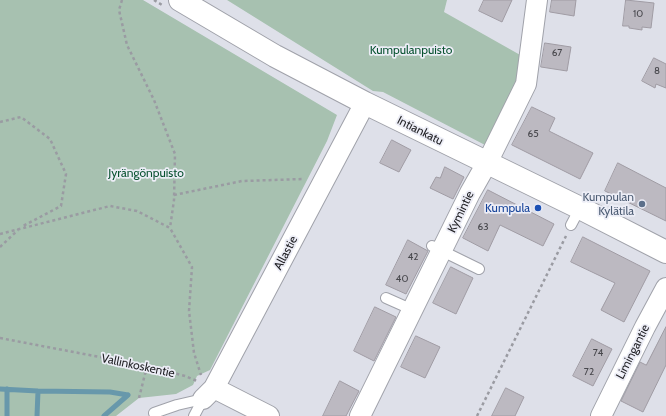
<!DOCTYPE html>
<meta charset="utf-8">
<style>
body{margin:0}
canvas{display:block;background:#dee0e9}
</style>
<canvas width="666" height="416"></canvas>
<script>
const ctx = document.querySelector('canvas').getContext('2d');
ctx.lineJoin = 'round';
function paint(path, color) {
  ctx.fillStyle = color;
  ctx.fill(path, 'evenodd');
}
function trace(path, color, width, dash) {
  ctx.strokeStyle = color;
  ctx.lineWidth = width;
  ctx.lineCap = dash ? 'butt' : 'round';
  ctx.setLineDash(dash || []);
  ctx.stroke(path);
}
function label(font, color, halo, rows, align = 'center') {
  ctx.font = font + ' Cabin,sans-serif';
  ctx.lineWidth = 3.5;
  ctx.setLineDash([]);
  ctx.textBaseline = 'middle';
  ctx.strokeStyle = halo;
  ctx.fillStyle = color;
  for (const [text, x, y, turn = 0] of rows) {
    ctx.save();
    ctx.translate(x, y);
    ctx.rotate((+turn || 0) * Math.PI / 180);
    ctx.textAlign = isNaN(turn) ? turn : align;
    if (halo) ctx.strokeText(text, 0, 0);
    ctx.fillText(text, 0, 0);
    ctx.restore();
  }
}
const green = new Path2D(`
 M 0,0 L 143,0 L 337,115 L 327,141 L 210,370 L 197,376 L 193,385 L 176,394 L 139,398 L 116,416 L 0,416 Z
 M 227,0 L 447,0 L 444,12 L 522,56 L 517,86 L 485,145 L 383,92 L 373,91 Z`);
const stream = new Path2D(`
 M 0,389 L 38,391 L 110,392 L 128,395
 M 7,389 L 7,416
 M 37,416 L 38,391
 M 104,416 L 128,395`);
const building = new Path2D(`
 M 484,0 L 512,0 L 502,22 L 479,11 Z
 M 552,0 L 576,0 L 574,16 L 550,12 Z
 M 626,0 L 654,3 L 651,28 L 642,27 L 642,30 L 629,28 L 629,26 L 623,26 Z
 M 545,43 L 571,47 L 567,71 L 541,67 Z
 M 654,58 L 666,64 L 666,88 L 656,84 L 655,88 L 642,81 Z
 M 532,107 L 555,118 L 549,131 L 593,153 L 580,179 L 512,145 Z
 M 392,140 L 411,150 L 399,172 L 380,163 Z
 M 618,163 L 666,188 L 666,221 L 605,191 Z
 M 445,167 L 464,177 L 453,199 L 430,188 L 436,177 L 440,178 Z
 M 488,190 L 554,224 L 543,246 L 500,225 L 488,251 L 463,238 Z
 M 583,237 L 650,271 L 624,322 L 601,310 L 615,283 L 571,262 Z
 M 408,240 L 428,251 L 406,294 L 386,285 Z
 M 451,267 L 473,278 L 456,314 L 433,303 Z
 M 375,307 L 396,317 L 374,361 L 354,351 Z
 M 666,327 L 666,365 L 643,412 L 621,401 L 640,362 L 646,365 Z
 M 416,336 L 440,347 L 425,378 L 401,367 Z
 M 592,339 L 612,349 L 593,386 L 573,376 Z
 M 340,381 L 359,391 L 346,416 L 323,416 Z
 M 506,388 L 524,397 L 515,416 L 492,416 Z`);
const path = new Path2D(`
 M 122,0 L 119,10 L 127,45 L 154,100 L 175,154 L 174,200 L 170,228
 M 154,0 L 162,5
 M 0,122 L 21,117 L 50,139 L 66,174 L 61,206 L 23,226
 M 174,195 L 242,181 L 304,179
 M 0,234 L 110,206 L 137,211 L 170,228 L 192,267 L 189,311 L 194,353 L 201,375
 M 0,247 L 18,230
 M 0,338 L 147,366 L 185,376 L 197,381
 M 139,398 L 147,366
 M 477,416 L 566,236`);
const service = new Path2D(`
 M 571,225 L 580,208
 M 432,246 L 479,269
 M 386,298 L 413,310
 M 154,413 L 177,405 L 203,399 L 194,416`);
const minor = new Path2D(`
 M 214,388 L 269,416
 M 203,399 L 214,388 L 365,103
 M 360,416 L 470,193 L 487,163 L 526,84 L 537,0
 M 601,416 L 645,327 L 666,288`);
const tertiary = new Path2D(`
 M 180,0 L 275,56 L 365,103 L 580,208 L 666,252`);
const markers = [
 [642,204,4,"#5c6f8a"],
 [538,208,4,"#1a4fb4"]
];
const numberNames = [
 ["10",638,14],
 ["67",557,53],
 ["8",657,71],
 ["65",533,134],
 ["63",483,227],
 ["42",413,257],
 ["40",402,279],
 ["74",598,353],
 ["72",589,372]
];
const parkNames = [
 ["Kumpulanpuisto",411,50],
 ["Jyrängönpuisto",146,173]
];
const streetNames = [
 ["Intiankatu",420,131,27],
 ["Kymintie",461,212,-64],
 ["Allastie",286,253,-62],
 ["Limingantie",633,352,-63],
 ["Vallinkoskentie",138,366,12]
];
const serviceNames = [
 ["Kumpulan",634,197],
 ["Kylätila",634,211]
];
const transitNames = [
 ["Kumpula",530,208]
];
paint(green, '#a7c1b0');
trace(stream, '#6898ab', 5);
paint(building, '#bcb9c1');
trace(building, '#a09ca4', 1);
trace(service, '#a0a2aa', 12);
trace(minor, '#a0a2aa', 22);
trace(tertiary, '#a0a2aa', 24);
trace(path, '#9a9ba2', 2.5, [3, 3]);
trace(service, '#fff', 10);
trace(minor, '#fff', 20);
trace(tertiary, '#fff', 22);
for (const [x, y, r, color] of markers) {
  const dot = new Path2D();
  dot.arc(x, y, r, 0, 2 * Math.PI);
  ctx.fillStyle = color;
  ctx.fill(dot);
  trace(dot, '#ecedf6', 1.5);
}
label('10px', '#48484d', null, numberNames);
label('12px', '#085230', '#ecedf6', parkNames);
label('12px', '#222226', '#ecedf6', streetNames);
label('12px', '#4e5e75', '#ecedf6', serviceNames, 'right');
label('12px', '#164399', '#ecedf6', transitNames, 'right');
</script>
